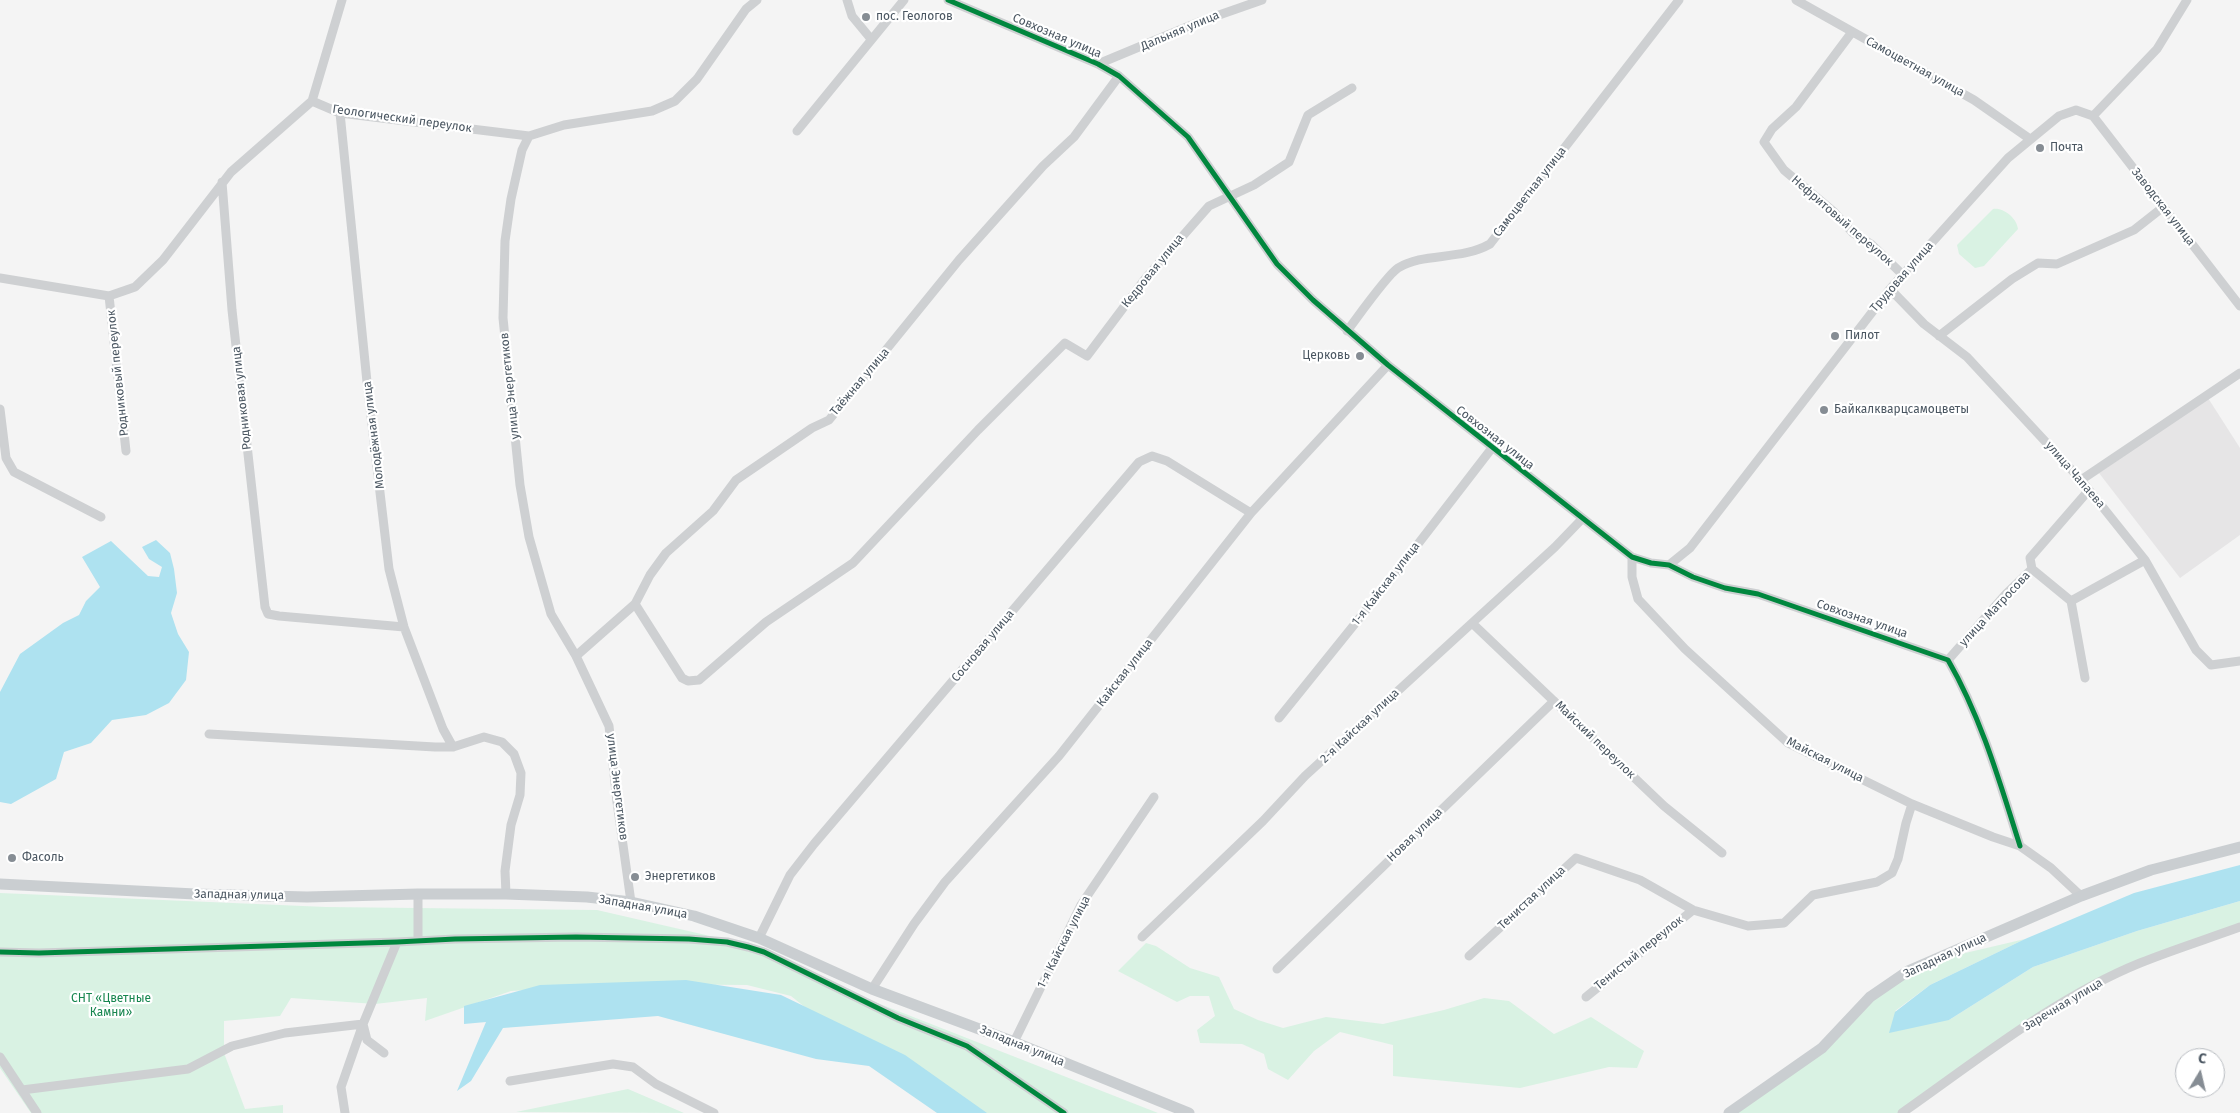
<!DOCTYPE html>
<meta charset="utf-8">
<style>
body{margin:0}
#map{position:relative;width:2240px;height:1113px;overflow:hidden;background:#f4f4f4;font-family:"Fira Sans",sans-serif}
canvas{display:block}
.north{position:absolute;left:2175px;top:1048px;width:50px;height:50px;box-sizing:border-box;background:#fff;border:1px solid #b7bbc0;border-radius:50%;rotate:9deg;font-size:14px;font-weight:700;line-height:20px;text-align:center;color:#4a5661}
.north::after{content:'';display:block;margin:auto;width:18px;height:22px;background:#868d94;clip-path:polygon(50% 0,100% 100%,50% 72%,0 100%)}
</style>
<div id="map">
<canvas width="2240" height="1113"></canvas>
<div class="north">С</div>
</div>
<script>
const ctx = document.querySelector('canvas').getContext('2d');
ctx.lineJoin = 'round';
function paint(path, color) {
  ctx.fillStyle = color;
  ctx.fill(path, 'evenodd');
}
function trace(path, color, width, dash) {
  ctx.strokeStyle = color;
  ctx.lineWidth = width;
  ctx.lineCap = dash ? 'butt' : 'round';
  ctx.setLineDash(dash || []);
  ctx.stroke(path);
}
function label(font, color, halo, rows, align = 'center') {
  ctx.font = font + ' "Fira Sans",sans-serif';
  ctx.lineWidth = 4.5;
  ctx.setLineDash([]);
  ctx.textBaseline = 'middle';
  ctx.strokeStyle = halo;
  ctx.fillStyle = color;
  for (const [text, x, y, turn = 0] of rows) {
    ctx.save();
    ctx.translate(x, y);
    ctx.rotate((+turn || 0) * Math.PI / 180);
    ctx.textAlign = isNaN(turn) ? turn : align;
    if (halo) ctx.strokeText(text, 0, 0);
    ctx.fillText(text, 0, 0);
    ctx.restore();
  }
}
const education = new Path2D(`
 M 2208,398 L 2240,448 L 2240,535 L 2180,578 L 2099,473 Z`);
const green = new Path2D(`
 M 1993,209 C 2003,207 2017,218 2018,229 L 1984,266 L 1975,268 L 1959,254 L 1957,245 Z
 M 0,893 L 326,907 L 597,910 L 749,945 L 852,993 L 1158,1113 L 974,1113 L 811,1012 L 791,996 L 747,985 L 623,984 L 511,991 L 425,1021 L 427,998 L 375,1004 L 291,998 L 280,1016 L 224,1021 L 224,1053 L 245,1109 L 283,1105 L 283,1113 L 31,1113 L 0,1068 Z
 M 2240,901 L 2240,927 L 2139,963 L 2081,993 L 1902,1113 L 1729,1113 L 1806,1058 L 1870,997 L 1931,961 L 2025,939 L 1930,985 L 1895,1011 L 1949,1020 L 2033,967 L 2137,931 Z
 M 1146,943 L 1156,946 L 1190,968 L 1219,977 L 1234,1009 L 1258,1020 L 1283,1028 L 1326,1017 L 1383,1024 L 1444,1010 L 1484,998 L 1509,1001 L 1554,1034 L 1591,1017 L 1644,1051 L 1637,1068 L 1609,1067 L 1520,1088 L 1393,1076 L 1393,1045 L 1340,1032 L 1314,1051 L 1288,1080 L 1268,1069 L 1264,1054 L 1242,1044 L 1200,1043 L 1197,1030 L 1215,1016 L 1209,996 L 1190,996 L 1177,1002 L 1118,971 Z
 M 628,1089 L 684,1113 L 516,1112 Z`);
const water = new Path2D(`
 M 156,540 L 170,553 L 174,569 L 177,593 L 171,613 L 178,634 L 189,652 L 186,680 L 169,703 L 146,715 L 112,720 L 91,743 L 64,752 L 56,779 L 11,804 L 0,802 L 0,692 L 20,654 L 63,623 L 79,615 L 86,601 L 100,587 L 82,557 L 111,541 L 148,576 L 159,577 L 162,567 L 149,559 L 142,547 Z
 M 2240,865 L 2240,901 L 2137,931 L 2033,967 L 1949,1020 L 1889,1033 L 1895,1012 L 1930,985 L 2025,939 L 2134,893 Z
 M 686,980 L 781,995 L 905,1055 L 987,1113 L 937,1113 L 869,1066 L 816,1059 L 658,1016 L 503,1028 L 471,1081 L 457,1091 L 486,1022 L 464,1024 L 464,1006 L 540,985 Z`);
const minor = new Path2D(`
 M 847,0 L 852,16 L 871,39
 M 948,0 L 1098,64 L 1119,76 L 1188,137 L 1277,264 L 1313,300 L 1388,365 L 1632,557 L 1651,563 L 1669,565 L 1693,577 L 1725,588 L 1758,594 L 1948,660 C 1981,717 2000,783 2020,846
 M 1796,0 L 1974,100 L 2030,139
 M 1852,32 L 1796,107 L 1772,129 L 1764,142 L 1784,170 L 1834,212 L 1853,233 L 1871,244 L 1903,275
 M 1098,64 L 1199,22 L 1262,0
 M 312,101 L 340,113 L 529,136
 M 312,101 L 342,0
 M 340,113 L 367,382 L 389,569 L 404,627 L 443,729 L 453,747
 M 2093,116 L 2157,49 L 2187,0
 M 797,131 L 904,0
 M 222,182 L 232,310 L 265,607 L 268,614 L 279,616 L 404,627
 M 0,278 L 109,296 L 135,287 L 163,260 L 231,172 L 312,101
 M 1890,289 L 1924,324 L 1967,357 L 2081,480 L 2145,560 L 2196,650 L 2211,665 L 2240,661
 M 109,296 L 126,451
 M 1347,331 C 1357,318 1387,275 1398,268 C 1424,252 1460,261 1490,244 L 1679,0
 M 1939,336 L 2012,279 L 2038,263 L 2057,264 L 2134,230 L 2162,208
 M 0,409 L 6,458 L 14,472 L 101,517
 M 2081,480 L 2240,373
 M 1632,557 L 1632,577 L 1638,599 L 1685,649 L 1788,743 L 1912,804 L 1993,837 L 2020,846 L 2051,868 L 2081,896
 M 1669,565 L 1690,548 L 1890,289 L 2008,158 L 2059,116 L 2076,110 L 2093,116 L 2240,306
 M 2032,569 L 2030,558 L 2089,490
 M 2071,601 L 2085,678
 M 635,604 L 682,678 L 688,681 L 699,680 L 766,622 L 853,563 L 978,430 L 1065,343 L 1087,356 L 1145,279 L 1209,206 L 1254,185 L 1289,162 L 1308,115 L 1352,88
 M 1472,623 L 1664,806 L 1722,853
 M 576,656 L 635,604 L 650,575 L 666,553 L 713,511 L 736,480 L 812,428 L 829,420 L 959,260 L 1043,166 L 1074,137 L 1119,76
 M 1948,660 L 2006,594 L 2032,569 L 2071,601 L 2145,560
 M 1279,718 L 1391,579 L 1492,448
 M 209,734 L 435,747 L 453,747 L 484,737 L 502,742 L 514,754 L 521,773 L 520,795 L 511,825 L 505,871 L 506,894
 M 418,894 L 418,941
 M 631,902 L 617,802 L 609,726 L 576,656 L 551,614 L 529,537 L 520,485 L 503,318 L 505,241 L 511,199 L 522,150 L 529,136 L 564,125 L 652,111 L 675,101 L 697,79 L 746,9 L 757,0
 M 1142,937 L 1263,821 L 1305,776 L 1555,547 L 1582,519
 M 759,938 L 790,875 L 814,844 L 1139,462 L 1152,456 L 1167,461 L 1251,513
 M 0,952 L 39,953 L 397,942 L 455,939 L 576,937 L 689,939 L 727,942 L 748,947 L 764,952 L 898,1018 L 967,1046 L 1064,1113
 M 1469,956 L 1576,858 L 1640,880 L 1693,910 L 1748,926 L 1784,923 L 1813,895 L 1877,882 L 1892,873 L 1898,859 L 1906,823 L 1912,804
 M 1277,969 L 1554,701
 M 872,989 L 914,924 L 945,882 L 1059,756 L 1251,513 L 1388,365
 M 1586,997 L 1693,910
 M 1014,1042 L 1081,905 L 1154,797
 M 0,1057 L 37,1113
 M 510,1081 L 613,1064 L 633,1067 L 656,1084 L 714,1113
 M 22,1090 L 188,1069 L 232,1046 L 285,1033 L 363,1024 L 397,942
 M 345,1113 L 341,1087 L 363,1024 L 367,1040 L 384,1053
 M 1902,1113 C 1976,1061 2056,997 2140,963 C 2172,950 2207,939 2240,927`);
const major = new Path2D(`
 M 0,884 L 195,894 L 307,897 L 418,894 L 506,894 L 587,897 L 631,902 L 694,916 L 759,938 L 872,989 L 1014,1042 L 1189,1113
 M 1729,1113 L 1822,1048 L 1870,997 L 1908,971 L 2081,896 L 2151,870 L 2240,847`);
const cycleway = new Path2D(`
 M 948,0 L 1098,64 L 1119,76 L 1188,137 L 1277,264 L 1313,300 L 1388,365 L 1632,557 L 1651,563 L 1669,565 L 1693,577 L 1725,588 L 1758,594 L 1948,660 C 1981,717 2000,783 2020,846
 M 0,952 L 39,953 L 397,942 L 455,939 L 576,937 L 689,939 L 727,942 L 748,947 L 764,952 L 898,1018 L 967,1046 L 1064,1113`);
const markers = [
 [866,17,5,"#868d94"],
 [2040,148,5,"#868d94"],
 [1835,336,5,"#868d94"],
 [1360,356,5,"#868d94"],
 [1824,410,5,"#868d94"],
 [12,858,5,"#868d94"],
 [635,877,5,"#868d94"]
];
const poiNames = [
 ["пос. Геологов",876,17],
 ["Почта",2050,148],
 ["Пилот",1845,336],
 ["Церковь",1350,356,"right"],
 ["Байкалкварцсамоцветы",1834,410],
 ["Фасоль",22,858],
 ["Энергетиков",645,877]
];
const streetNames = [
 ["Дальняя улица",1180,31,-23],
 ["Совхозная улица",1057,36,23],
 ["Самоцветная улица",1915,67,29],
 ["Геологический переулок",402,119,8],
 ["Самоцветная улица",1530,192,-52],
 ["Заводская улица",2163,207,52],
 ["Нефритовый переулок",1842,221,41],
 ["Кедровая улица",1153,271,-51],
 ["Трудовая улица",1902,277,-49],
 ["Родниковый переулок",118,373,-96],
 ["Таёжная улица",860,382,-50],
 ["улица Энергетиков",510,386,-96],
 ["Родниковая улица",242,398,-96],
 ["Молодёжная улица",374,435,-97],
 ["Совхозная улица",1495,438,38],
 ["улица Чапаева",2075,475,49],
 ["1-я Кайская улица",1386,584,-52],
 ["улица Матросова",1995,609,-47],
 ["Совхозная улица",1862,619,19],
 ["Сосновая улица",983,646,-50],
 ["Кайская улица",1125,673,-52],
 ["2-я Кайская улица",1360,726,-43],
 ["Майский переулок",1595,740,44],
 ["Майская улица",1825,760,27],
 ["улица Энергетиков",617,787,83],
 ["Новая улица",1415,835,-44],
 ["Западная улица",239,895,1],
 ["Тенистая улица",1532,898,-43],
 ["Западная улица",643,907,10],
 ["1-я Кайская улица",1064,942,-63],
 ["Тенистый переулок",1639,953,-39],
 ["Западная улица",1945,956,-25],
 ["Заречная улица",2063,1005,-31],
 ["Западная улица",1022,1046,22]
];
const parkNames = [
 ["СНТ «Цветные",111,999],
 ["Камни»",111,1013]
];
paint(education, '#e6e5e6');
paint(green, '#d9f2e3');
paint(water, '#aee2f0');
trace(minor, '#ced0d2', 9);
trace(major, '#caced1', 11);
trace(cycleway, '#00873e', 5);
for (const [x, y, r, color] of markers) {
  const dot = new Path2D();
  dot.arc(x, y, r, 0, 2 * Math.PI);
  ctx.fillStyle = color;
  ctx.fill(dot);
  trace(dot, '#fff', 2);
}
label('12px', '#4a5661', '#fff', poiNames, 'left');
label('12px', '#4a5661', '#fff', streetNames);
label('12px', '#17864f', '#fff', parkNames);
</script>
